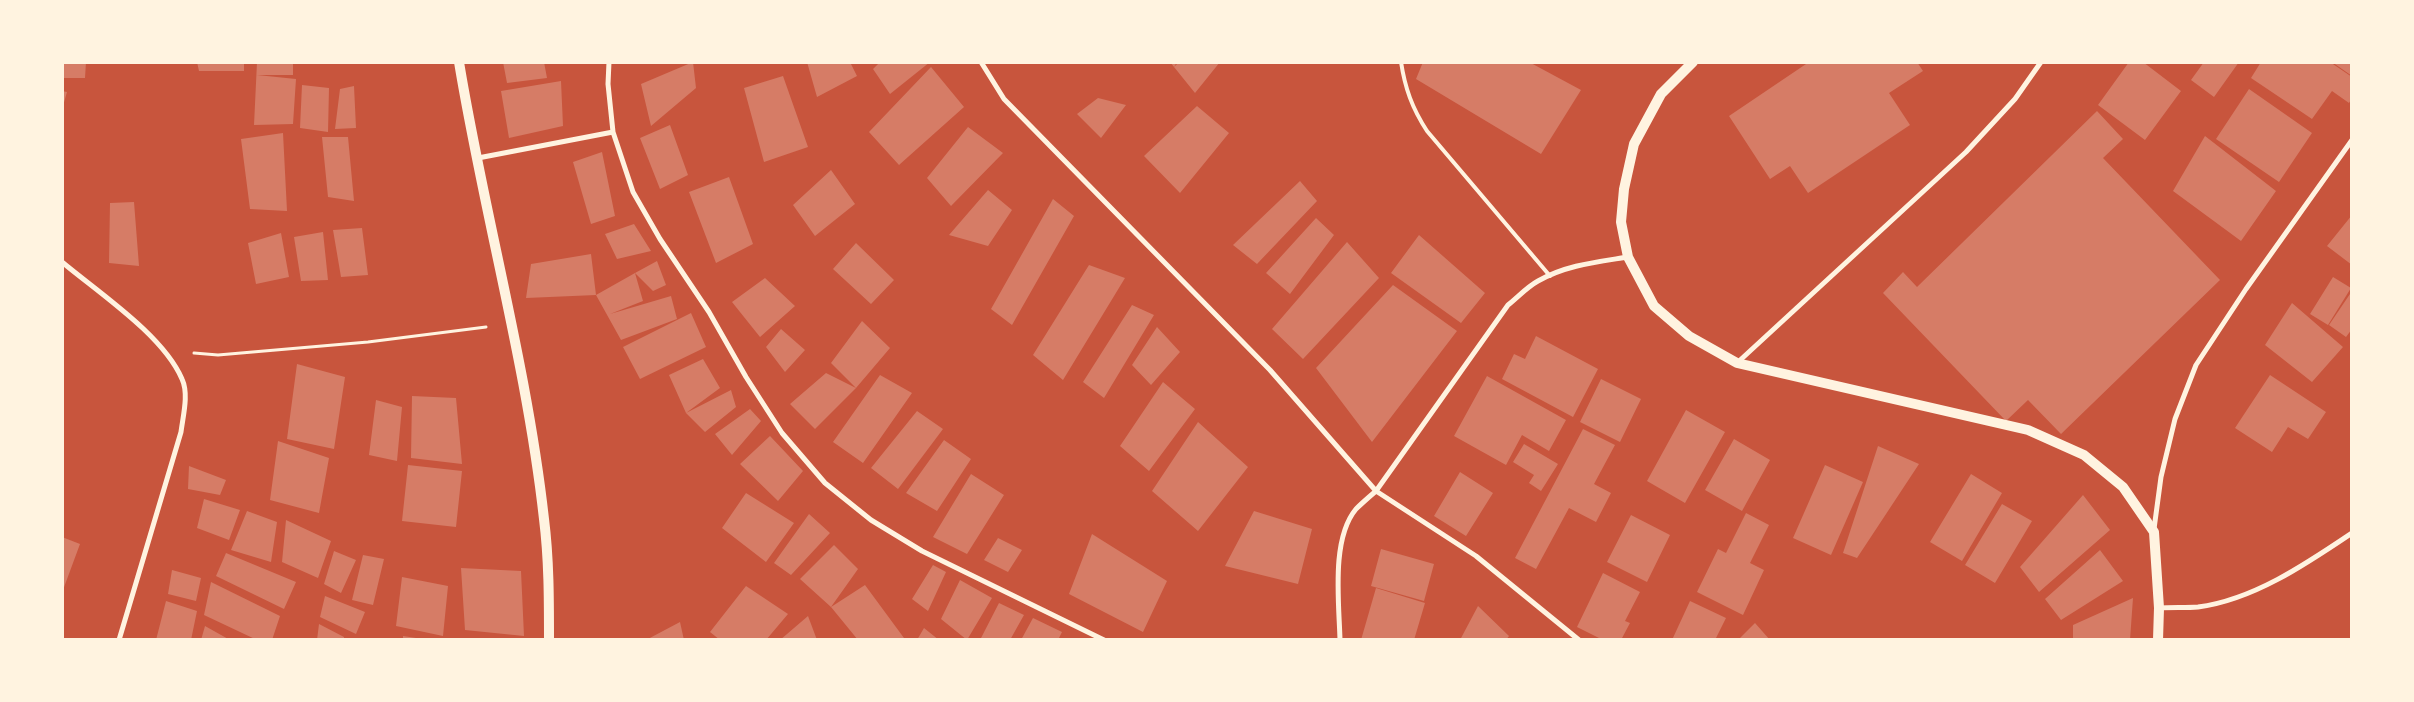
<!DOCTYPE html>
<style>
body{margin:0}
#map{position:relative;width:2414px;height:702px;overflow:hidden;background:#c8553d;font-family:"Nunito Sans",sans-serif}
canvas{display:block}
.frame{position:absolute;inset:0;border:64px solid #fff3e0;pointer-events:none}
</style>
<div id="map">
<canvas width="2414" height="702"></canvas>
<div class="frame"></div>
</div>
<script>
const ctx = document.querySelector('canvas').getContext('2d');
ctx.lineJoin = 'round';
function paint(path, color) {
  ctx.fillStyle = color;
  ctx.fill(path, 'evenodd');
}
function trace(path, color, width, dash) {
  ctx.strokeStyle = color;
  ctx.lineWidth = width;
  ctx.lineCap = dash ? 'butt' : 'round';
  ctx.setLineDash(dash || []);
  ctx.stroke(path);
}
const building = new Path2D(`
 M 62,62 L 86,62 L 85,78 L 62,78 Z
 M 197,62 L 244,62 L 244,71 L 199,71 Z
 M 257,62 L 293,62 L 293,75 L 257,75 L 296,79 L 293,124 L 254,125 Z
 M 503,62 L 544,62 L 547,78 L 507,83 Z
 M 693,62 L 696,88 L 651,126 L 641,84 Z
 M 807,62 L 850,62 L 857,76 L 817,97 Z
 M 880,62 L 930,62 L 890,94 L 873,69 Z
 M 1170,62 L 1177,62 L 1174,67 L 1179,62 L 1220,62 L 1195,93 Z
 M 1423,62 L 1529,62 L 1581,90 L 1541,154 L 1416,79 Z
 M 1809,62 L 1917,62 L 1923,71 L 1889,93 L 1910,125 L 1808,193 L 1790,166 L 1770,179 L 1729,116 Z
 M 2129,62 L 2143,62 L 2181,91 L 2145,140 L 2098,105 Z
 M 2204,62 L 2239,62 L 2214,97 L 2191,80 Z
 M 2261,62 L 2330,62 L 2352,77 L 2352,98 L 2349,103 L 2332,91 L 2312,119 L 2251,78 Z
 M 2332,62 L 2352,62 L 2352,76 Z
 M 931,67 L 964,107 L 899,165 L 869,132 Z
 M 783,76 L 808,147 L 764,162 L 744,88 Z
 M 561,81 L 563,126 L 509,138 L 501,91 Z
 M 302,85 L 329,88 L 328,132 L 300,128 Z
 M 354,86 L 356,128 L 335,129 L 340,89 Z
 M 2249,89 L 2312,133 L 2279,182 L 2216,139 Z
 M 62,91 L 67,92 L 63,106 L 62,106 Z
 M 1098,98 L 1126,105 L 1101,138 L 1077,114 Z
 M 1197,106 L 1229,133 L 1180,193 L 1144,156 Z
 M 2097,111 L 2123,139 L 2103,158 L 2220,280 L 2061,434 L 2028,400 L 2006,421 L 1883,293 L 1903,272 L 1917,287 Z
 M 670,125 L 688,175 L 660,189 L 640,138 Z
 M 968,127 L 1003,153 L 951,206 L 927,178 Z
 M 283,133 L 287,211 L 250,209 L 241,139 Z
 M 2205,136 L 2276,191 L 2241,241 L 2173,191 Z
 M 322,137 L 348,137 L 354,201 L 328,197 Z
 M 602,152 L 615,216 L 591,224 L 573,162 Z
 M 831,170 L 855,204 L 815,236 L 793,205 Z
 M 729,177 L 753,244 L 716,263 L 689,192 Z
 M 1300,181 L 1317,201 L 1257,264 L 1233,245 Z
 M 988,190 L 1012,210 L 988,246 L 949,235 Z
 M 1053,199 L 1074,216 L 1012,325 L 991,309 Z
 M 134,202 L 139,266 L 109,263 L 110,203 Z
 M 2352,215 L 2352,265 L 2327,246 Z
 M 1316,218 L 1334,235 L 1290,294 L 1266,273 Z
 M 634,224 L 651,251 L 617,259 L 605,234 Z
 M 362,228 L 368,275 L 341,277 L 333,230 Z
 M 323,232 L 328,280 L 301,281 L 294,237 Z
 M 281,233 L 289,277 L 256,284 L 248,243 Z
 M 1419,235 L 1485,293 L 1461,323 L 1391,273 Z
 M 1347,242 L 1379,278 L 1303,359 L 1272,329 Z
 M 856,243 L 894,280 L 871,304 L 833,269 Z
 M 591,254 L 596,295 L 526,298 L 531,264 Z
 M 657,261 L 666,285 L 653,291 L 635,273 L 643,301 L 610,314 L 671,296 L 677,319 L 621,340 L 596,295 L 635,273 Z
 M 1089,265 L 1125,278 L 1063,380 L 1033,355 Z
 M 2333,277 L 2351,288 L 2328,325 L 2310,314 Z
 M 765,278 L 795,306 L 760,337 L 732,302 Z
 M 1393,285 L 1457,331 L 1372,442 L 1316,368 Z
 M 2352,291 L 2352,329 L 2346,337 L 2329,325 Z
 M 2292,303 L 2343,347 L 2312,382 L 2265,345 Z
 M 1132,305 L 1154,315 L 1104,398 L 1083,382 Z
 M 691,313 L 706,347 L 640,379 L 623,347 Z
 M 862,321 L 890,348 L 856,388 L 831,363 Z
 M 1157,327 L 1180,352 L 1151,385 L 1132,365 Z
 M 781,329 L 805,350 L 785,372 L 766,347 Z
 M 1536,336 L 1598,369 L 1573,417 L 1502,379 L 1514,354 L 1525,359 Z
 M 703,359 L 720,388 L 686,413 L 731,390 L 736,407 L 705,432 L 686,413 L 669,375 Z
 M 297,364 L 345,377 L 334,449 L 287,439 Z
 M 826,373 L 856,388 L 815,429 L 790,404 Z
 M 880,375 L 912,393 L 863,463 L 833,442 Z
 M 2270,375 L 2326,412 L 2308,439 L 2288,427 L 2272,452 L 2235,428 Z
 M 1487,376 L 1566,420 L 1549,451 L 1522,435 L 1506,465 L 1454,436 Z
 M 1601,379 L 1641,399 L 1620,442 L 1580,422 Z
 M 1163,382 L 1195,409 L 1149,471 L 1120,446 Z
 M 412,396 L 456,398 L 462,464 L 411,458 Z
 M 376,400 L 402,407 L 397,461 L 369,455 Z
 M 750,409 L 761,421 L 732,455 L 715,434 Z
 M 1686,410 L 1725,432 L 1685,503 L 1647,481 Z
 M 917,411 L 943,429 L 898,489 L 871,468 Z
 M 1198,422 L 1248,467 L 1198,531 L 1152,491 Z
 M 1583,429 L 1615,445 L 1594,484 L 1611,493 L 1596,522 L 1569,508 L 1536,569 L 1515,558 Z
 M 770,436 L 803,471 L 778,501 L 740,464 Z
 M 1734,439 L 1770,460 L 1742,511 L 1705,490 Z
 M 944,440 L 971,459 L 937,511 L 906,493 Z
 M 278,441 L 329,458 L 319,513 L 270,500 Z
 M 1524,444 L 1558,464 L 1541,491 L 1529,483 L 1534,475 L 1513,462 Z
 M 1878,446 L 1919,464 L 1857,558 L 1843,553 Z
 M 408,465 L 462,471 L 456,527 L 402,521 Z
 M 1825,465 L 1863,482 L 1831,555 L 1793,538 Z
 M 189,466 L 226,480 L 220,495 L 188,489 Z
 M 1460,472 L 1493,493 L 1466,536 L 1434,516 Z
 M 971,474 L 1004,495 L 967,554 L 933,537 Z
 M 1971,474 L 2002,493 L 1962,561 L 1930,542 Z
 M 746,493 L 794,523 L 766,562 L 722,528 Z
 M 2083,495 L 2110,530 L 2039,592 L 2020,567 Z
 M 204,499 L 240,510 L 229,540 L 197,528 Z
 M 2002,504 L 2032,521 L 1995,583 L 1965,565 Z
 M 247,511 L 277,522 L 271,562 L 231,550 Z
 M 1254,511 L 1312,529 L 1298,584 L 1225,566 Z
 M 1746,513 L 1769,525 L 1750,563 L 1764,570 L 1743,615 L 1697,592 L 1718,549 L 1726,553 Z
 M 809,514 L 830,533 L 791,575 L 774,563 Z
 M 1631,515 L 1670,535 L 1647,582 L 1607,562 Z
 M 286,520 L 331,541 L 318,578 L 282,562 Z
 M 1092,534 L 1167,581 L 1143,632 L 1069,594 Z
 M 62,537 L 80,544 L 63,590 L 62,590 Z
 M 998,538 L 1022,550 L 1008,572 L 984,560 Z
 M 834,545 L 858,569 L 831,607 L 800,579 Z
 M 1381,549 L 1434,564 L 1424,601 L 1371,586 Z
 M 2100,550 L 2123,581 L 2061,620 L 2045,599 Z
 M 334,551 L 356,560 L 341,593 L 324,584 Z
 M 226,553 L 296,582 L 284,609 L 216,576 Z
 M 363,555 L 384,559 L 373,605 L 352,600 Z
 M 933,565 L 946,572 L 928,611 L 912,599 Z
 M 461,568 L 521,571 L 524,636 L 465,630 Z
 M 172,570 L 201,578 L 196,601 L 168,594 Z
 M 1603,573 L 1640,592 L 1625,621 L 1630,623 L 1621,640 L 1603,640 L 1577,627 Z
 M 402,577 L 448,586 L 443,636 L 396,626 Z
 M 960,580 L 992,598 L 967,640 L 941,619 Z
 M 211,582 L 280,616 L 272,640 L 257,640 L 204,615 Z
 M 865,585 L 904,638 L 902,640 L 858,640 L 831,607 Z
 M 746,586 L 788,614 L 766,640 L 720,640 L 710,632 Z
 M 1376,588 L 1425,603 L 1414,640 L 1361,640 Z
 M 325,596 L 365,612 L 356,634 L 320,617 Z
 M 2133,598 L 2130,640 L 2073,640 L 2073,625 Z
 M 166,601 L 197,611 L 191,640 L 156,640 Z
 M 1690,601 L 1726,618 L 1715,640 L 1672,640 Z
 M 999,603 L 1024,615 L 1010,640 L 980,640 Z
 M 1478,606 L 1509,636 L 1506,640 L 1460,640 Z
 M 808,616 L 817,640 L 780,640 Z
 M 1033,618 L 1062,632 L 1058,640 L 1021,640 Z
 M 680,622 L 684,640 L 646,640 Z
 M 1755,623 L 1770,640 L 1738,640 Z
 M 319,624 L 344,637 L 344,640 L 317,640 Z
 M 205,626 L 230,640 L 201,640 Z
 M 924,628 L 939,640 L 917,640 Z
 M 403,636 L 416,638 L 416,640 L 403,640 Z`);
const path = new Path2D(`
 M 194,353 L 218,355 L 368,342 L 486,327`);
const service = new Path2D(`
 M 1401,62 C 1405,88 1412,108 1427,131 L 1550,276`);
const minor = new Path2D(`
 M 609,62 L 608,84 L 613,132 L 633,192 L 660,239 L 709,312 L 746,377 L 782,433 L 825,483 L 871,520 L 922,551 L 1104,640
 M 981,62 L 1004,99 L 1270,370 L 1376,491 L 1476,556 L 1579,640
 M 478,158 L 613,132
 M 62,262 C 99,293 163,335 182,379 C 189,394 183,416 181,432 L 119,640
 M 1737,363 L 1966,152 L 2015,99 L 2041,62
 M 2154,529 L 2161,477 L 2175,419 L 2196,365 L 2246,289 L 2352,140
 M 2159,608 C 2172,607 2185,608 2198,607 C 2253,600 2306,564 2352,533
 M 1340,640 C 1339,602 1331,539 1356,509 C 1362,503 1369,497 1376,491 L 1508,305 C 1518,297 1527,287 1538,281 C 1566,265 1597,262 1628,257`);
const secondary = new Path2D(`
 M 459,62 C 484,214 527,366 544,519 C 549,559 549,599 549,640
 M 1693,62 L 1661,94 L 1634,144 L 1624,189 L 1621,222 L 1628,257 L 1654,306 L 1689,336 L 1737,363 L 2028,430 L 2084,455 L 2123,487 L 2154,532 L 2159,608 L 2158,640`);
paint(building, '#d67c66');
trace(path, '#fff3e0', 3);
trace(service, '#fff3e0', 4);
trace(minor, '#fff3e0', 5);
trace(secondary, '#fff3e0', 10);
</script>
